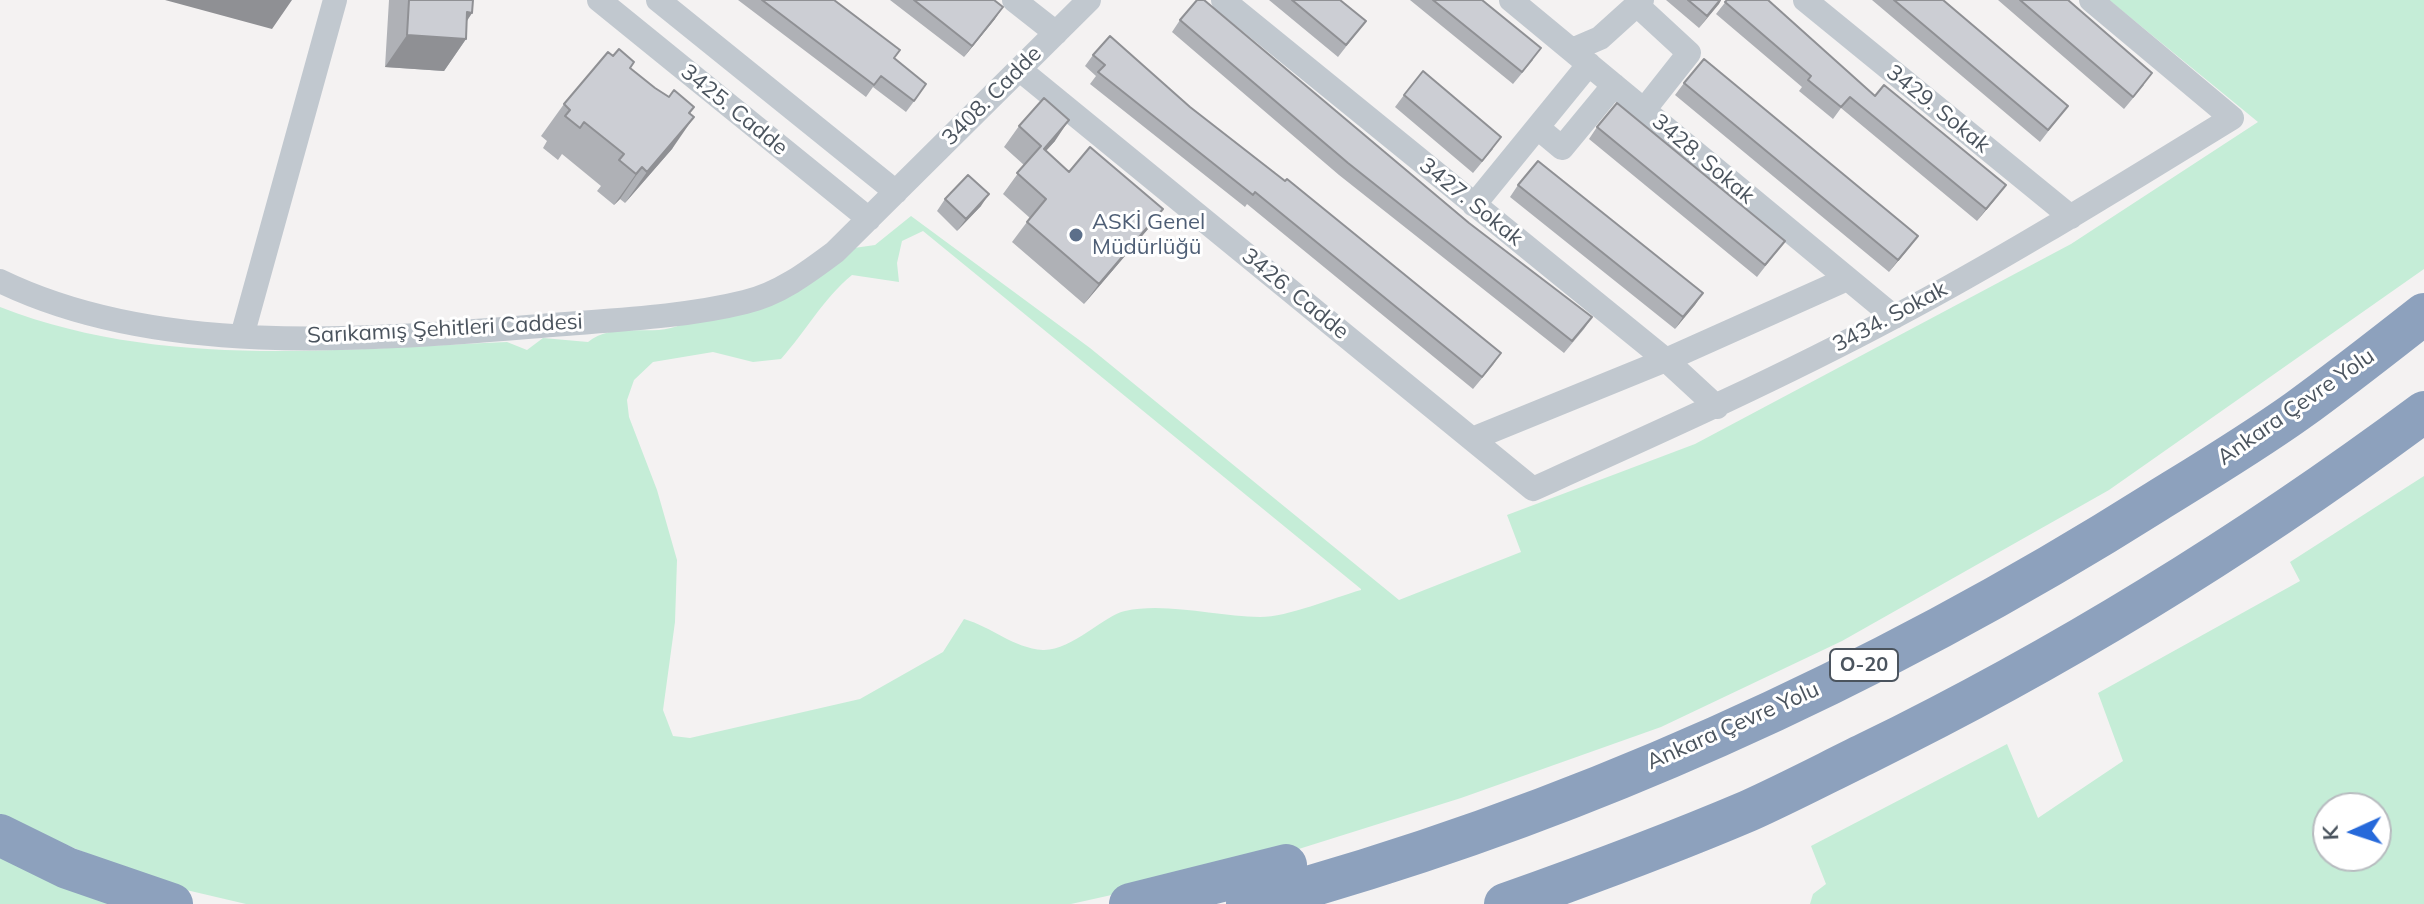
<!DOCTYPE html>
<meta charset="utf-8">
<style>
body{margin:0}
#map{position:relative;width:2424px;height:904px;overflow:hidden;background:#f4f2f2;font-family:Mulish,sans-serif}
canvas{display:block}
.north{position:absolute;left:2312px;top:792px;width:80px;height:80px;box-sizing:border-box;background:#fff;border:2px solid #b7bbbf;border-radius:50%;rotate:267deg;font-size:22px;font-weight:700;line-height:32px;text-align:center;color:#4b545e}
.north::after{content:'';display:block;margin:auto;width:28px;height:36px;background:#2669da;clip-path:polygon(50% 0,100% 100%,50% 72%,0 100%)}
</style>
<div id="map">
<canvas width="2424" height="904"></canvas>
<div class="north">K</div>
</div>
<script>
const ctx = document.querySelector('canvas').getContext('2d');
ctx.lineJoin = 'round';
function paint(path, color) {
  ctx.fillStyle = color;
  ctx.fill(path, 'evenodd');
}
function trace(path, color, width, dash) {
  ctx.strokeStyle = color;
  ctx.lineWidth = width;
  ctx.lineCap = dash ? 'butt' : 'round';
  ctx.setLineDash(dash || []);
  ctx.stroke(path);
}
function label(font, color, halo, rows, align = 'center') {
  ctx.font = font + ' Mulish,sans-serif';
  ctx.lineWidth = 6;
  ctx.setLineDash([]);
  ctx.textBaseline = 'middle';
  ctx.strokeStyle = halo;
  ctx.fillStyle = color;
  for (const [text, x, y, turn = 0] of rows) {
    ctx.save();
    ctx.translate(x, y);
    ctx.rotate((+turn || 0) * Math.PI / 180);
    ctx.textAlign = isNaN(turn) ? turn : align;
    if (halo) ctx.strokeText(text, 0, 0);
    ctx.fillText(text, 0, 0);
    ctx.restore();
  }
}
const green = new Path2D(`
 M 2109,0 L 2424,0 L 2424,269 L 2109,490 L 1842,641 L 1661,727 L 1461,798 L 1251,864 L 1071,904 L 246,904 L 165,885 L 0,818 L 0,307 C 161,370 338,349 507,342 L 527,350 L 543,338 L 588,342 C 619,317 661,344 693,317 L 854,248 L 875,245 L 911,216 L 1090,348 L 1399,600 L 1521,552 L 1507,515 L 1695,444 L 2071,244 L 2258,122 ZM 923,231 L 1361,589 L 1361,590 C 1333,598 1288,617 1260,617 C 1218,617 1167,602 1125,611 C 1105,615 1071,651 1043,650 C 1013,648 992,627 964,619 L 943,652 L 860,699 L 690,738 L 673,736 L 663,710 L 675,622 L 677,560 L 657,490 L 629,417 L 627,400 L 634,380 L 653,362 L 713,352 L 753,362 L 781,359 C 806,331 823,299 852,275 L 899,282 L 897,263 L 902,241 Z
 M 2424,476 L 2424,904 L 1810,904 L 1813,894 L 1826,884 L 1811,846 L 2007,744 L 2038,818 L 2123,761 L 2098,693 L 2300,581 L 2290,562 ZM 2328,808 L 2376,808 L 2376,856 L 2328,856 Z
 M 0,855 L 119,904 L 0,904 Z`);
const minor = new Path2D(`
 M 599,0 L 869,219
 M 658,0 L 896,192
 M 1014,0 L 1056,33
 M 1223,0 L 1666,360 L 1717,407
 M 1511,0 L 1894,317
 M 1805,0 L 2071,217
 M 1638,6 L 1689,53 L 1644,110
 M 1572,50 L 1600,38 L 1642,0
 M 1019,69 L 1533,489 C 1655,434 1776,380 1894,317 C 2009,256 2121,186 2232,118 L 2091,0
 M 1538,128 L 1562,148 L 1614,85
 M 1474,205 L 1589,64
 M 0,281 C 163,360 376,339 552,325 C 613,320 685,317 745,302 C 779,294 807,273 835,252 L 1089,0
 M 242,336 L 335,0
 M 1472,439 L 1666,360 L 1847,279`);
const motorway = new Path2D(`
 M 0,835 L 67,868 L 172,904
 M 1130,904 L 1286,865
 M 1247,904 C 1568,818 1877,678 2157,501 C 2204,472 2252,443 2297,411 C 2340,380 2382,347 2424,314
 M 1505,904 C 1587,875 1668,845 1748,811 C 1788,793 1828,772 1867,753 C 2063,657 2249,542 2424,412`);
const wall = new Path2D(`
 M 389,0 L 473,0 L 472,13 L 467,21 L 466,39 L 444,71 L 385,67 Z
 M 738,0 L 834,0 L 895,59 L 918,96 L 906,112 L 873,87 L 866,97 Z
 M 890,0 L 994,0 L 995,19 L 964,57 Z
 M 1269,0 L 1340,0 L 1366,21 L 1338,57 Z
 M 1410,0 L 1482,0 L 1533,60 L 1513,84 Z
 M 1666,0 L 1721,0 L 1699,28 Z
 M 1727,0 L 1875,96 L 2006,185 L 1977,221 L 1841,108 L 1833,119 L 1799,91 L 1802,87 L 1716,14 Z
 M 1872,0 L 1943,0 L 2068,106 L 2040,142 Z
 M 1998,0 L 2068,0 L 2144,85 L 2124,109 Z
 M 1180,20 L 1469,223 L 1592,317 L 1584,329 L 1564,353 L 1339,175 L 1172,32 Z
 M 1093,55 L 1190,107 L 1501,353 L 1493,365 L 1473,389 L 1247,204 L 1245,207 L 1090,84 L 1096,76 L 1085,66 Z
 M 630,68 L 655,88 L 669,97 L 694,107 L 690,113 L 672,149 L 625,203 L 620,199 L 614,205 L 597,191 L 601,186 L 562,154 L 558,160 L 543,148 L 547,141 L 541,136 L 564,104 Z
 M 1684,83 L 1918,236 L 1889,272 L 1675,95 Z
 M 1404,95 L 1493,149 L 1473,173 L 1395,107 Z
 M 1019,126 L 1055,141 L 1046,151 L 1069,172 L 1163,209 L 1148,229 L 1084,304 L 1012,242 L 1030,218 L 1003,194 L 1024,165 L 1004,147 Z
 M 1597,127 L 1785,241 L 1757,277 L 1589,139 Z
 M 1518,185 L 1703,293 L 1675,329 L 1510,197 Z
 M 945,199 L 981,206 L 957,231 L 937,211 Z`);
const shadedWall = new Path2D(`
 M 165,0 L 292,0 L 272,29 Z
 M 1720,0 L 1721,0 L 1719,4 L 1699,28 Z
 M 1003,7 L 995,19 L 964,57 L 972,46 Z
 M 467,12 L 472,13 L 455,38 L 466,39 L 444,71 L 385,67 L 407,35 Z
 M 694,117 L 672,149 L 625,203 L 647,172 Z
 M 1069,120 L 1055,141 L 1029,169 L 1044,149 Z
 M 642,167 L 620,199 L 614,205 L 636,174 Z
 M 2006,185 L 1997,197 L 1977,221 L 1986,209 Z
 M 989,194 L 981,206 L 957,231 L 966,219 Z
 M 1163,209 L 1148,229 L 1084,304 L 1099,284 Z
 M 1918,236 L 1909,248 L 1889,272 L 1898,260 Z
 M 1703,293 L 1695,305 L 1675,329 L 1683,317 Z`);
const building = new Path2D(`
 M 409,0 L 473,0 L 472,13 L 467,12 L 466,39 L 407,35 Z
 M 762,0 L 834,0 L 900,50 L 894,58 L 926,84 L 914,101 L 881,76 L 874,85 Z
 M 914,0 L 994,0 L 1003,7 L 972,46 Z
 M 1197,0 L 1204,0 L 1469,223 L 1592,317 L 1572,341 L 1348,163 L 1180,20 Z
 M 1292,0 L 1340,0 L 1366,21 L 1346,45 Z
 M 1433,0 L 1482,0 L 1541,48 L 1522,72 Z
 M 1688,0 L 1720,0 L 1707,16 Z
 M 1727,0 L 1768,0 L 1875,96 L 1884,85 L 2006,185 L 1986,209 L 1850,97 L 1841,107 L 1808,80 L 1811,76 L 1725,2 Z
 M 1894,0 L 1943,0 L 2068,106 L 2048,130 Z
 M 2020,0 L 2068,0 L 2152,73 L 2133,97 Z
 M 1110,36 L 1190,107 L 1285,181 L 1287,179 L 1501,353 L 1482,377 L 1255,192 L 1253,195 L 1098,72 L 1105,65 L 1093,55 Z
 M 619,49 L 634,62 L 630,68 L 655,88 L 669,97 L 674,90 L 694,107 L 689,113 L 694,117 L 647,172 L 642,167 L 636,174 L 619,160 L 624,154 L 584,122 L 580,128 L 565,116 L 570,110 L 564,104 L 608,52 L 613,56 Z
 M 1704,59 L 1918,236 L 1898,260 L 1684,83 Z
 M 1423,71 L 1501,137 L 1482,161 L 1404,95 Z
 M 1044,98 L 1069,120 L 1044,149 L 1069,172 L 1090,147 L 1163,209 L 1099,284 L 1027,222 L 1046,199 L 1017,173 L 1041,146 L 1019,126 Z
 M 1617,103 L 1785,241 L 1765,265 L 1597,127 Z
 M 1538,161 L 1703,293 L 1683,317 L 1518,185 Z
 M 968,175 L 989,194 L 966,219 L 945,199 Z`);
const markers = [
 [1076,235,8,"#5c6f8a"]
];
const shields = [
 [1864,665,68]
];
const shieldNames = [
 ["O-20",1864,665]
];
const streetNames = [
 ["3408. Cadde",992,96,-45],
 ["3429. Sokak",1938,109,39],
 ["3425. Cadde",734,110,39],
 ["3428. Sokak",1703,159,40],
 ["3427. Sokak",1471,202,39],
 ["3426. Cadde",1295,294,39],
 ["3434. Sokak",1890,317,-28],
 ["Sarıkamış Şehitleri Caddesi",445,329,-3],
 ["Ankara Çevre Yolu",2296,407,-35],
 ["Ankara Çevre Yolu",1733,726,-24]
];
const serviceNames = [
 ["ASKİ Genel",1092,222],
 ["Müdürlüğü",1092,247]
];
paint(green, '#c5edd7');
trace(minor, '#c1c8cf', 24);
trace(motorway, '#8da1bd', 42);
paint(wall, '#afb1b6');
paint(shadedWall, '#8f9094');
paint(building, '#ccced4');
trace(building, '#8f9094', 2);
for (const [x, y, r, color] of markers) {
  const dot = new Path2D();
  dot.arc(x, y, r, 0, 2 * Math.PI);
  ctx.fillStyle = color;
  ctx.fill(dot);
  trace(dot, '#fff', 3);
}
for (const [x, y, w] of shields) {
  const box = new Path2D();
  box.roundRect(x - w / 2, y - 16, w, 32, 6);
  ctx.fillStyle = '#fff';
  ctx.fill(box);
  trace(box, '#4b545e', 2);
}
label('bold 20px', '#4b545e', null, shieldNames);
label('22px', '#4b545e', '#fff', streetNames);
label('22px', '#4e5e75', '#fff', serviceNames, 'left');
</script>
